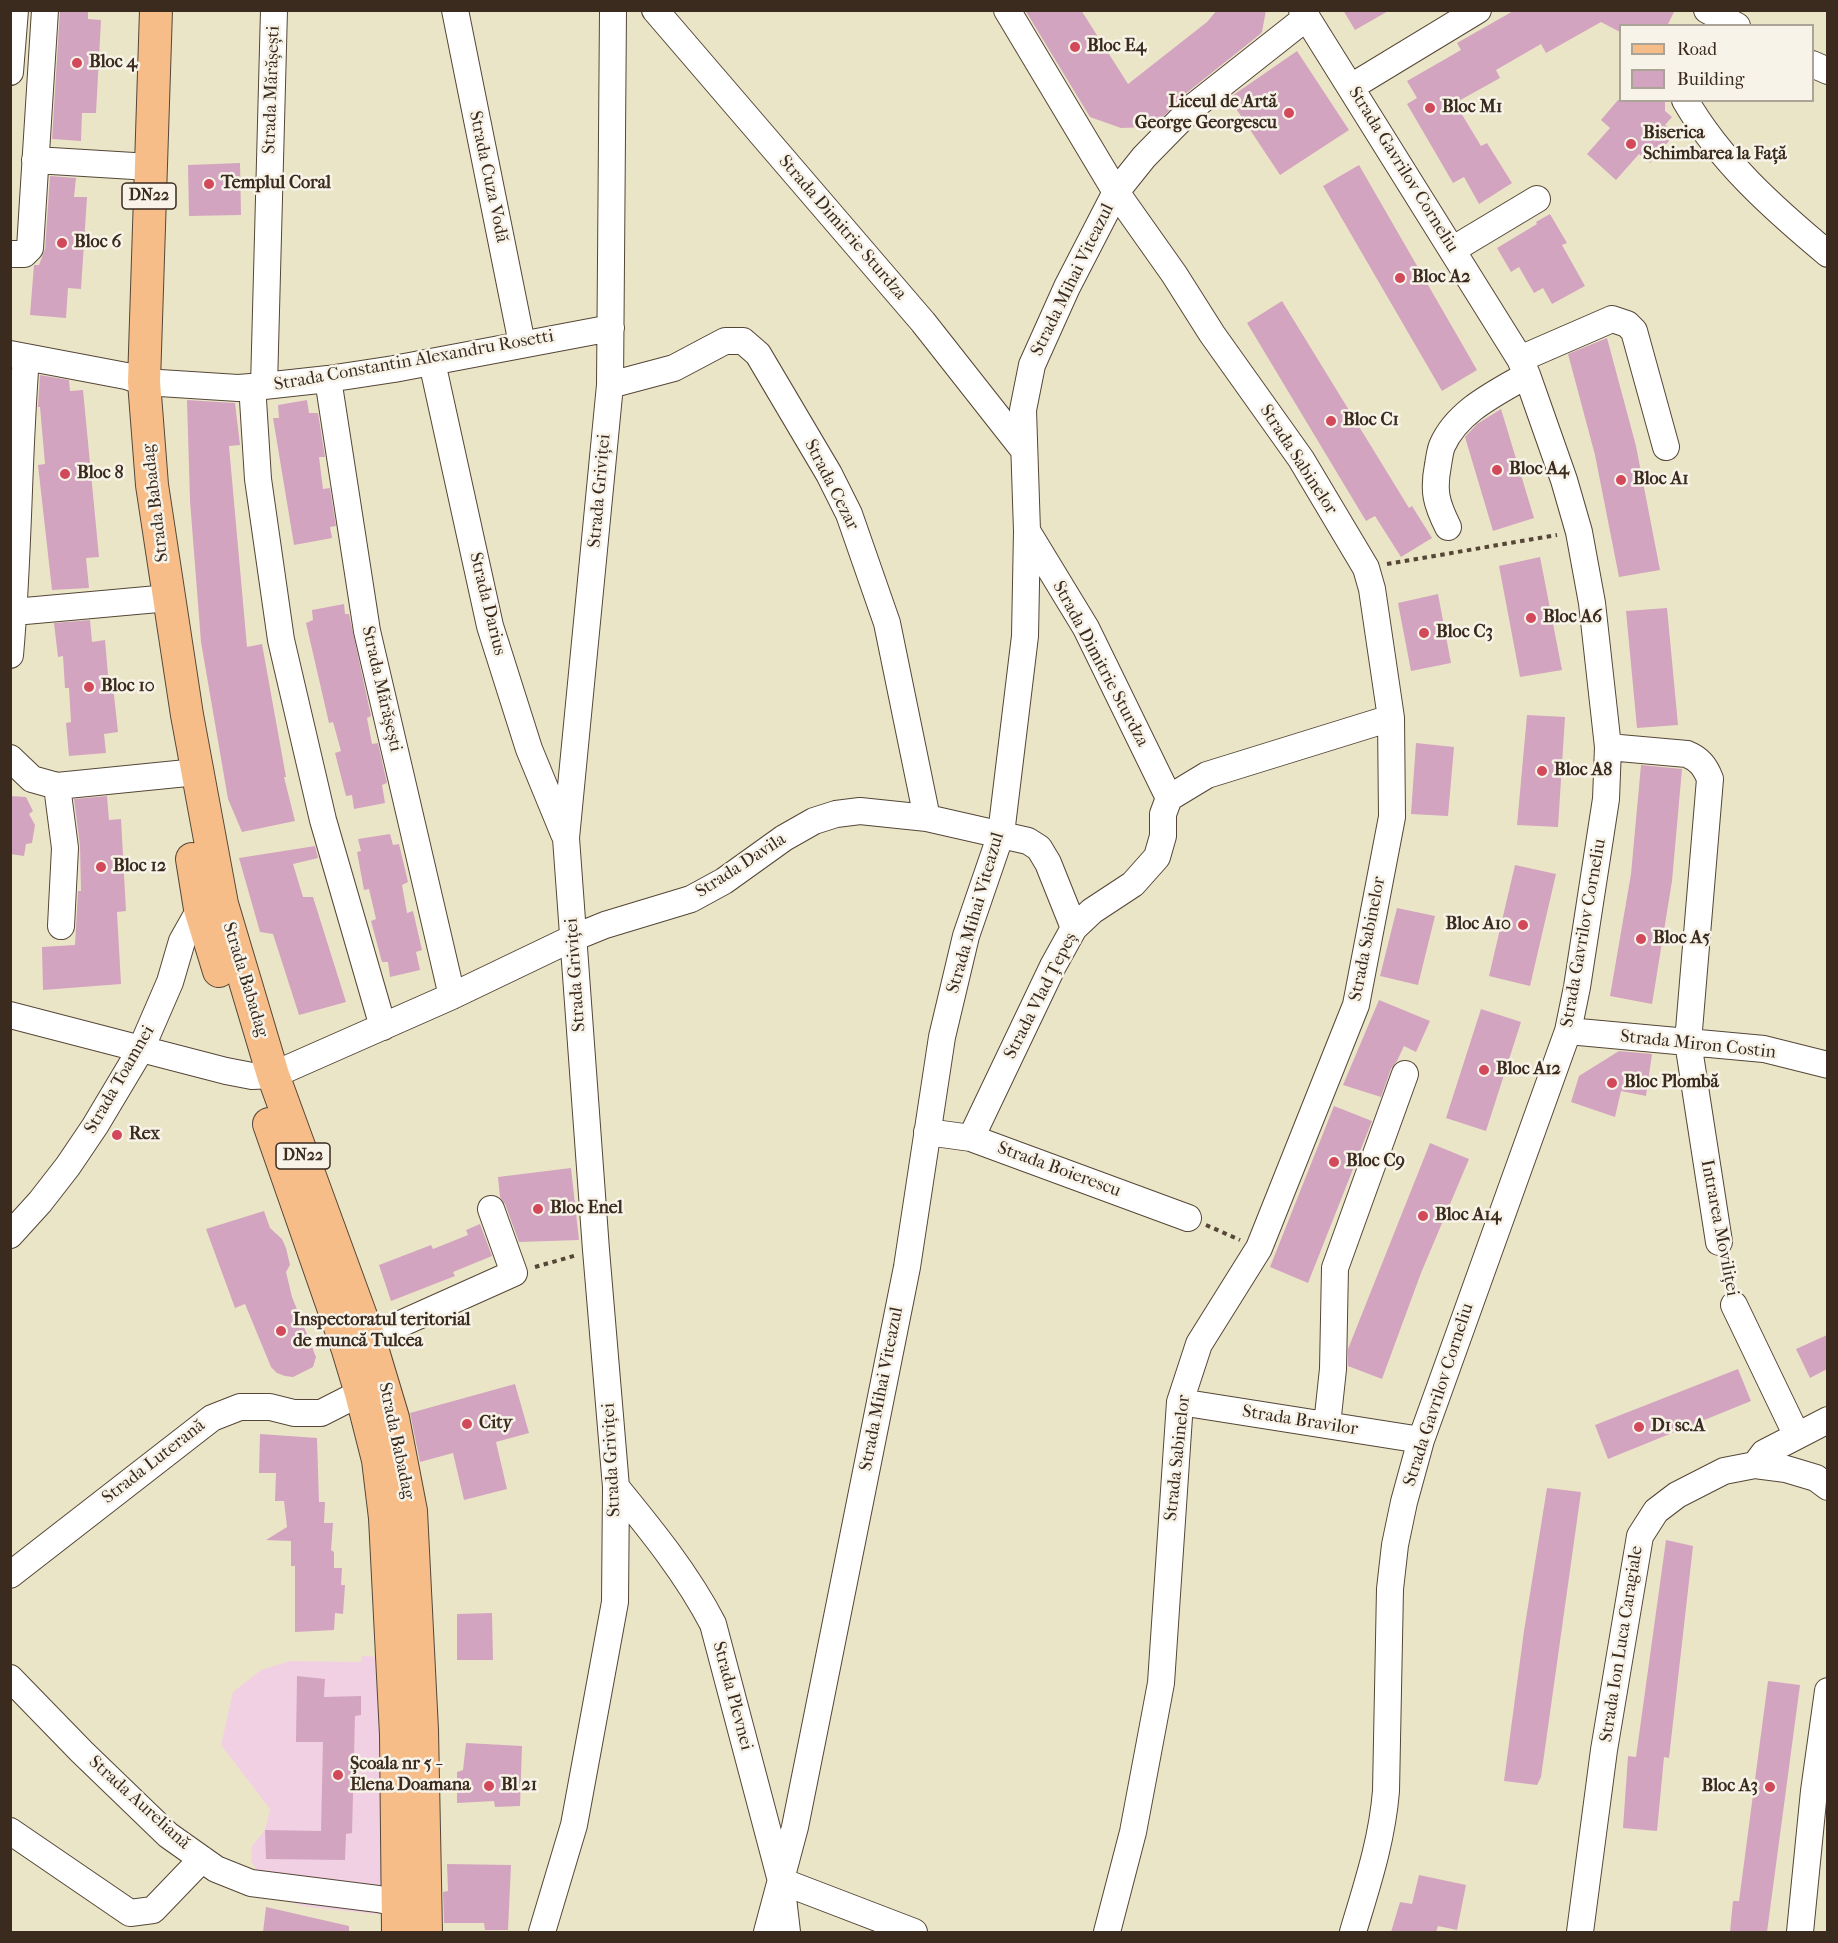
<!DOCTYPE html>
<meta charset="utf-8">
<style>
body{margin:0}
#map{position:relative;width:1838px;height:1943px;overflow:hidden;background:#ebe5c7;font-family:"IM FELL French Canon",serif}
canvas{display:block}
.frame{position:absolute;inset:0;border:12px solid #3b2a1e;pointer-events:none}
.legend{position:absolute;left:1619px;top:24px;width:195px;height:78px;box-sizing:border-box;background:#f7f3e8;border:2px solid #aca397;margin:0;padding:8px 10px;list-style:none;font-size:18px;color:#3b2a1e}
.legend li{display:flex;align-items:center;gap:12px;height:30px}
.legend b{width:30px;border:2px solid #aca397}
</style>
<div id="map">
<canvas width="1838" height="1943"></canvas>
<div class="frame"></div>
<ul class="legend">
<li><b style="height:8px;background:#f7bd88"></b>Road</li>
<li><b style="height:16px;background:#d3a4bf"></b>Building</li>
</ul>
</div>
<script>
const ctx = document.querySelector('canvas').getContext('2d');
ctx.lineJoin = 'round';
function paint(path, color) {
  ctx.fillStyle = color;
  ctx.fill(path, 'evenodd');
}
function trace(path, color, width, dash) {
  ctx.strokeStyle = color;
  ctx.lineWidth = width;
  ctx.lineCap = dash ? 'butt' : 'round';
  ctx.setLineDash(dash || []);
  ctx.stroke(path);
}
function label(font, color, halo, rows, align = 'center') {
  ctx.font = font + ' "IM FELL French Canon",serif';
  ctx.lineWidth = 5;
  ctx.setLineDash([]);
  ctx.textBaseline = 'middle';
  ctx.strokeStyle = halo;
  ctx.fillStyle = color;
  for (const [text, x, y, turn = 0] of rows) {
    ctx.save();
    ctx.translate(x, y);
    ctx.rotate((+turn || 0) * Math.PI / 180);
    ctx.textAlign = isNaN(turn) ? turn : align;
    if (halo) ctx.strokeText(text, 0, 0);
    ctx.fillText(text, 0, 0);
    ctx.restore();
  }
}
const built = new Path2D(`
 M 362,1656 L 388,1657 L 386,1915 L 308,1907 L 282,1900 L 272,1895 L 251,1861 L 252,1846 L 265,1830 L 270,1809 L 221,1745 L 233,1692 L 261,1670 L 290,1661 L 361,1662 Z`);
const building = new Path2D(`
 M 60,10 L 88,10 L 88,19 L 101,20 L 96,113 L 82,113 L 81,141 L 52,139 Z
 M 1025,10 L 1081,10 L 1128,84 L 1207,22 L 1217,10 L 1266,10 L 1262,32 L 1259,35 L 1184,95 L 1162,118 L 1149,127 L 1121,128 L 1090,117 Z
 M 1343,10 L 1390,10 L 1355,30 Z
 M 1515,10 L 1675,10 L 1667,26 L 1620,26 L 1620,32 L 1601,22 L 1546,53 L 1541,44 L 1496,70 L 1500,78 L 1455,103 L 1481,146 L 1487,143 L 1512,183 L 1479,204 L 1464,177 L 1453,183 L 1407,104 L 1417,98 L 1407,81 L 1461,50 L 1457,43 Z
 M 1297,51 L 1349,130 L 1280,175 L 1229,98 Z
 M 1618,100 L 1665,100 L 1665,111 L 1672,117 L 1665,125 L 1675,134 L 1650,163 L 1639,154 L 1616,180 L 1587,154 L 1610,128 L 1601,120 Z
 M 240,163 L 241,215 L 189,216 L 188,165 Z
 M 1359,165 L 1477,370 L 1442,391 L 1323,186 Z
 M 50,176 L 76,178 L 74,197 L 87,197 L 81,289 L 68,288 L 66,318 L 30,315 L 34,265 L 39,265 L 45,249 Z
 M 1550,214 L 1567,243 L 1562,245 L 1585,286 L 1552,304 L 1543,288 L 1534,293 L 1519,267 L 1511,272 L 1497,248 L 1537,224 L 1536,222 Z
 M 1282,301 L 1409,508 L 1412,506 L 1432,538 L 1401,557 L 1375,516 L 1366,521 L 1247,323 Z
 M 1607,338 L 1636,446 L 1660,570 L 1619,577 L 1595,455 L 1568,354 Z
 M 40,375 L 69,380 L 70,391 L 83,390 L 99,557 L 86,558 L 89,588 L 52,590 L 38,465 L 45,464 L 40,407 L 38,407 Z
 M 187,400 L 235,403 L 240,445 L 229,446 L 247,647 L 262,644 L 286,777 L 284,777 L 295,821 L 242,832 L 228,799 L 201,642 L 190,501 Z
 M 307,400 L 309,413 L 318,413 L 325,457 L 319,457 L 323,489 L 330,488 L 336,526 L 330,527 L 332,538 L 294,545 L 273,418 L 279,418 L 278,405 Z
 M 1501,409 L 1534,518 L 1493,531 L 1465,437 L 1477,424 Z
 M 1540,557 L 1562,670 L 1520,677 L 1499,566 Z
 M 1438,594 L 1451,663 L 1411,671 L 1398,603 Z
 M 344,604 L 345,614 L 349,614 L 371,716 L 367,718 L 372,744 L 378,743 L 387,783 L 382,785 L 385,803 L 354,809 L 352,795 L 346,796 L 335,753 L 341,751 L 333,722 L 329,723 L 306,623 L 313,620 L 312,610 Z
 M 1667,608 L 1678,725 L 1637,728 L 1626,611 Z
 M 90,620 L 92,642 L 105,640 L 109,686 L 113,686 L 118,732 L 104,734 L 106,753 L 69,756 L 66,723 L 71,722 L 69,688 L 65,688 L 63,656 L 58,657 L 54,623 Z
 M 1527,715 L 1565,717 L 1558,827 L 1517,825 Z
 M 1416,743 L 1454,747 L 1448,816 L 1411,814 Z
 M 1641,765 L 1682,769 L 1672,881 L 1652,1004 L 1610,996 L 1631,874 Z
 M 10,796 L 26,797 L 33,811 L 29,814 L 35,825 L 32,843 L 26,844 L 24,856 L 10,854 Z
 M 107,796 L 109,820 L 121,819 L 126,911 L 117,912 L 121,984 L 43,990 L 42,947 L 75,945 L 78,891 L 81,891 L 80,846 L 74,799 Z
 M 390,834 L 393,845 L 399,844 L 408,882 L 402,885 L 407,913 L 413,911 L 422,950 L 416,952 L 420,970 L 390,977 L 388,962 L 382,962 L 371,921 L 376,919 L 369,889 L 364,890 L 357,852 L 361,851 L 358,839 Z
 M 315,846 L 318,858 L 293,864 L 303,897 L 313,897 L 346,1002 L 299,1015 L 273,934 L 260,932 L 239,858 Z
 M 1515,865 L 1556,874 L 1530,986 L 1489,976 Z
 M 1397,908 L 1435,916 L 1418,985 L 1380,976 Z
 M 1379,1000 L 1430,1021 L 1416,1052 L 1404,1046 L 1397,1061 L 1391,1069 L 1381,1097 L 1343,1085 Z
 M 1481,1009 L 1521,1022 L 1486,1131 L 1446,1118 Z
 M 1619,1051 L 1652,1054 L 1646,1096 L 1621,1091 L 1615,1117 L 1571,1102 L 1579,1076 Z
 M 1334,1106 L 1372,1121 L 1308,1283 L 1270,1267 Z
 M 1430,1143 L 1469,1159 L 1421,1273 L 1382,1379 L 1348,1366 L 1348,1349 Z
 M 571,1168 L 579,1240 L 519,1242 L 505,1204 L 500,1197 L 498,1177 Z
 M 264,1211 L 270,1228 L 282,1239 L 286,1248 L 290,1265 L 286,1272 L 292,1297 L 316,1357 L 313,1367 L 293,1377 L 285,1376 L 277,1373 L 271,1367 L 245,1304 L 235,1308 L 206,1229 Z
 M 480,1224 L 492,1256 L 453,1272 L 455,1276 L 391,1301 L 379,1265 L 431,1245 L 433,1249 L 468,1235 L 466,1230 Z
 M 1827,1335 L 1827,1369 L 1810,1378 L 1796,1349 Z
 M 1738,1369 L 1751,1401 L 1608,1459 L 1595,1425 Z
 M 515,1384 L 529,1433 L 496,1442 L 507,1489 L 464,1500 L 453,1453 L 420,1462 L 410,1413 Z
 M 260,1434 L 317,1438 L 319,1502 L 325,1502 L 324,1523 L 333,1523 L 331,1550 L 334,1552 L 334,1568 L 342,1568 L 341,1585 L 345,1585 L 343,1614 L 335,1613 L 334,1630 L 295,1632 L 295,1566 L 291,1566 L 291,1541 L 266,1540 L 287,1527 L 284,1501 L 275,1501 L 276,1473 L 259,1473 Z
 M 1547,1488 L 1581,1492 L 1541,1777 L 1537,1785 L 1504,1781 L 1524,1631 Z
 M 1666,1540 L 1693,1546 L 1669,1758 L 1664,1757 L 1657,1831 L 1623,1828 L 1628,1756 L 1636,1757 Z
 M 492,1613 L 493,1660 L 457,1660 L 457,1614 Z
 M 297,1676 L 325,1679 L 324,1697 L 361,1696 L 361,1715 L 355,1716 L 352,1833 L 346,1834 L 345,1860 L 266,1859 L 265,1830 L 321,1831 L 323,1742 L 296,1742 Z
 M 1768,1681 L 1800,1685 L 1767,1932 L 1730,1932 L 1733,1901 L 1739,1901 Z
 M 466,1743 L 522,1746 L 520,1806 L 495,1807 L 494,1801 L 457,1803 L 457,1772 L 463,1770 Z
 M 447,1864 L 511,1865 L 508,1930 L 485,1930 L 484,1923 L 444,1923 L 443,1892 L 448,1891 Z
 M 1419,1875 L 1466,1885 L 1457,1930 L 1438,1926 L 1436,1932 L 1391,1932 L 1400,1902 L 1412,1904 Z
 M 266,1907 L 349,1926 L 349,1932 L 263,1932 Z`);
const path = new Path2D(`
 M 1387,564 L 1557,535
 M 1206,1225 L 1240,1240
 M 1723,1262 L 1729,1286
 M 535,1267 L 577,1255`);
const minor = new Path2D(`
 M 455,10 L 522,344
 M 655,10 L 923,322 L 1023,449
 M 1007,10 L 1116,192 L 1174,274 L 1212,334 L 1301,459 L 1366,568 L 1372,589 L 1391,718 L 1392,817 L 1356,1005 L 1259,1248 L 1199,1344 L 1180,1402 L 1161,1683 L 1133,1832 L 1107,1932
 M 1302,10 L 1520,359 L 1527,375 L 1564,480 L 1579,532 L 1592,603 L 1608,747 L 1606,799 L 1577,987 L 1568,1031 L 1421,1440 L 1404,1502 L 1395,1545 L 1390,1589 L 1386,1791 C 1382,1841 1367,1885 1353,1932
 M 1707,10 L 1737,26
 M 1812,64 L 1828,71
 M 10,72 L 15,10
 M 1351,87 L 1478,10
 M 1685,100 C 1720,161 1774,209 1828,254
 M 35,160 L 150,167
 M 1452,250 L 1537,199
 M 10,254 L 24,254 L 30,248 L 45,10
 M 10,354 L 126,376 L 144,382 L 238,388 L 264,386 L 328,379 L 394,369 L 611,328
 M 1520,359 L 1612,319 L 1627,324 L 1634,331 L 1666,447
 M 432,362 L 490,626 L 529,749 L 564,834
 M 328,379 L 367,631 L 452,996
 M 610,385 L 674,368 L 725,341 L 743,341 L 758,354 L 829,474 L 849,514 L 887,623 L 927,818
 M 264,386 L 274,10
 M 253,400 L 258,479 L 281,640 L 323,820 L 383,1027
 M 1448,527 C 1436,503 1433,491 1438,465 C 1439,459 1440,451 1442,446 C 1457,411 1496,393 1527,375
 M 1027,531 L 1086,628 L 1169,798
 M 14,612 L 169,598
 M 10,655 C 19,556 18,457 26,358
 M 1608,747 L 1687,754 C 1699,759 1705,766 1710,779 L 1688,1042 L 1719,1242
 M 10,758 L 32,779 L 57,786 L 197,772
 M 57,786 L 65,848 L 61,926
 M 10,1015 L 226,1071 L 252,1076 L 273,1075 L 452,996 L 573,938 L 605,925 L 691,899 L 724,881 L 784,838 L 814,821 L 836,814 L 860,811 L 927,818 L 1028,841 L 1039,848 L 1048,863 L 1074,928
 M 1568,1031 L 1764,1049 L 1828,1065
 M 927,1132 L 971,1138 L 1188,1218
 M 971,1138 L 1053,966 L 1074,928 L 1092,911 L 1133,884 L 1157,857 L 1163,836 L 1163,814 L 1169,798 L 1207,775 L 1391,718
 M 10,1235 L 40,1202 L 68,1166 L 95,1126 L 141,1049 L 170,982 L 182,941 L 200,909
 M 1734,1305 L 1797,1436
 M 369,1338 L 514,1273 L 491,1209
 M 1180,1402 L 1421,1440
 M 1327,1425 L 1333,1369 L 1335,1268 L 1405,1074
 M 1755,1465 L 1764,1453 L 1828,1420
 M 616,1487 C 652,1531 687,1574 713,1624 L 781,1881 L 787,1932
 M 10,1575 L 212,1418 L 240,1407 L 270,1407 L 294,1413 L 321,1413 L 378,1384
 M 10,1678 L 82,1752 L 168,1835 L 216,1869 L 251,1883 L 378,1899 L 398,1903
 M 10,1831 L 130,1913 L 153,1910 L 202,1859
 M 781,1881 L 914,1932
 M 542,1932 L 574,1825 L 615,1602 L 616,1487 L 596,1250 L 566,838 L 610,385 L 613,10
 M 767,1932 L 795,1827 L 907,1267 L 942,1037 L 966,936 L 1001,834 L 1025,636 L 1027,531 L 1023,410 L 1032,365 L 1067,287 L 1116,192 L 1144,157 L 1193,107 L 1307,17
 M 1580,1932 L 1604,1750 L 1640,1536 L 1656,1511 L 1677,1495 L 1724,1471 L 1755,1465 L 1786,1469 L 1816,1478 L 1828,1487
 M 1800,1932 L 1814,1791 L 1828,1691`);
const major = new Path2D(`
 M 156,10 L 144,382 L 152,485 L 187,715 L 222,904 L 273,1075 L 369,1338 L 393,1418 L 411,1511 L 422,1730 L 426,1932
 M 192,859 L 200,909 L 219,971
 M 269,1124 L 348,1350 L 361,1393 L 378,1460 L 385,1518 L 396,1735 L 398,1932`);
const markers = [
 [1075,47,6,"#d1495b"],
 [77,63,6,"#d1495b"],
 [1430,108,6,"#d1495b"],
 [1289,113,6,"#d1495b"],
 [1631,144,6,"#d1495b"],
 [209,184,6,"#d1495b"],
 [62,243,6,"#d1495b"],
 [1400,278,6,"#d1495b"],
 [1331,421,6,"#d1495b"],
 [1497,470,6,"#d1495b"],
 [65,474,6,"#d1495b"],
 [1621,480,6,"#d1495b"],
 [1531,618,6,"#d1495b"],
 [1424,633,6,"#d1495b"],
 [89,687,6,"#d1495b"],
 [1542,771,6,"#d1495b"],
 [101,867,6,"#d1495b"],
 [1523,925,6,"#d1495b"],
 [1641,939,6,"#d1495b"],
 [1484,1070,6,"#d1495b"],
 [1612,1083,6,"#d1495b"],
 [117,1135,6,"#d1495b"],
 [1334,1162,6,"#d1495b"],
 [538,1209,6,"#d1495b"],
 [1423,1216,6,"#d1495b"],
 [281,1331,6,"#d1495b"],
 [467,1424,6,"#d1495b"],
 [1639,1427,6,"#d1495b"],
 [338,1775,6,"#d1495b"],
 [489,1786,6,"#d1495b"],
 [1770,1787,6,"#d1495b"]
];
const shields = [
 [149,196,54],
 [303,1156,54]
];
const shieldNames = [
 ["DN22",149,196],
 ["DN22",303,1156]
];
const poiNames = [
 ["Bloc E4",1087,47],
 ["Bloc 4",89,63],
 ["Liceul de Artă",1277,103,"right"],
 ["George Georgescu",1277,124,"right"],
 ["Bloc M1",1442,108],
 ["Biserica",1643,134],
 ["Schimbarea la Față",1643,155],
 ["Templul Coral",221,184],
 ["Bloc 6",74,243],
 ["Bloc A2",1412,278],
 ["Bloc C1",1343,421],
 ["Bloc A4",1509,470],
 ["Bloc 8",77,474],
 ["Bloc A1",1633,480],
 ["Bloc A6",1543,618],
 ["Bloc C3",1436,633],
 ["Bloc 10",101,687],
 ["Bloc A8",1554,771],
 ["Bloc 12",113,867],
 ["Bloc A10",1511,925,"right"],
 ["Bloc A5",1653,939],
 ["Bloc A12",1496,1070],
 ["Bloc Plombă",1624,1083],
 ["Rex",129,1135],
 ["Bloc C9",1346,1162],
 ["Bloc Enel",550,1209],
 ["Bloc A14",1435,1216],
 ["Inspectoratul teritorial",293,1321],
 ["de muncă Tulcea",293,1342],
 ["City",479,1424],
 ["D1 sc.A",1651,1427],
 ["Școala nr 5 -",350,1765],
 ["Elena Doamana",350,1786],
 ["Bl 21",501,1786],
 ["Bloc A3",1758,1787,"right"]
];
const streetNames = [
 ["Strada Mărășești",272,90,-88],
 ["Strada Gavrilov Corneliu",1403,170,58],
 ["Strada Cuza Vodă",488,177,78],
 ["Strada Dimitrie Sturdza",842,228,49],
 ["Strada Mihai Viteazul",1073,280,-64],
 ["Strada Constantin Alexandru Rosetti",414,361,-10],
 ["Strada Sabinelor",1298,460,57],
 ["Strada Cezar",831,485,63],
 ["Strada Griviței",600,491,-85],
 ["Strada Babadag",156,503,-97],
 ["Strada Darius",487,604,76],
 ["Strada Dimitrie Sturdza",1100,664,62],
 ["Strada Mărășești",381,689,77],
 ["Strada Davila",741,866,-33],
 ["Strada Mihai Viteazul",976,913,-74],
 ["Strada Gavrilov Corneliu",1584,933,-80],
 ["Strada Sabinelor",1368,939,-79],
 ["Strada Griviței",576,975,-94],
 ["Strada Babadag",245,980,73],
 ["Strada Vlad Țepeș",1041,996,-63],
 ["Strada Miron Costin",1698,1045,6],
 ["Strada Toamnei",120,1080,-60],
 ["Strada Boierescu",1059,1170,20],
 ["Intrarea Moviliței",1719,1228,79],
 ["Strada Mihai Viteazul",882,1389,-79],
 ["Strada Gavrilov Corneliu",1439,1395,-72],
 ["Strada Bravilor",1300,1421,9],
 ["Strada Babadag",396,1441,78],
 ["Strada Sabinelor",1178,1458,-84],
 ["Strada Griviței",612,1460,-93],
 ["Strada Luterană",154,1462,-38],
 ["Strada Ion Luca Caragiale",1622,1644,-81],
 ["Strada Plevnei",732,1696,75],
 ["Strada Aureliană",139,1803,42]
];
paint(built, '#f1d0e3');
paint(building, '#d3a4bf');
trace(minor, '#554637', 28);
trace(major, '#554637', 34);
trace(path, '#554637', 4, [4.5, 4.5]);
trace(minor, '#fff', 26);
trace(major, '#f7bd88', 32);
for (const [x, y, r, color] of markers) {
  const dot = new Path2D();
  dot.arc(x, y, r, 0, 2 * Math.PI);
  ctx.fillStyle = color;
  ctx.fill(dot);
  trace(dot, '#f7f3e8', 2);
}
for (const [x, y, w] of shields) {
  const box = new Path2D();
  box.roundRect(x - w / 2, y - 13, w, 26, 4.5);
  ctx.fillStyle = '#f7f3e8';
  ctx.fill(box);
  trace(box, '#3b2a1e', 1.5);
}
label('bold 16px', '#3b2a1e', null, shieldNames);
label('bold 18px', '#3b2a1e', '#f7f3e8', poiNames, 'left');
label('18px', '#3b2a1e', '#f7f3e8', streetNames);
</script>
